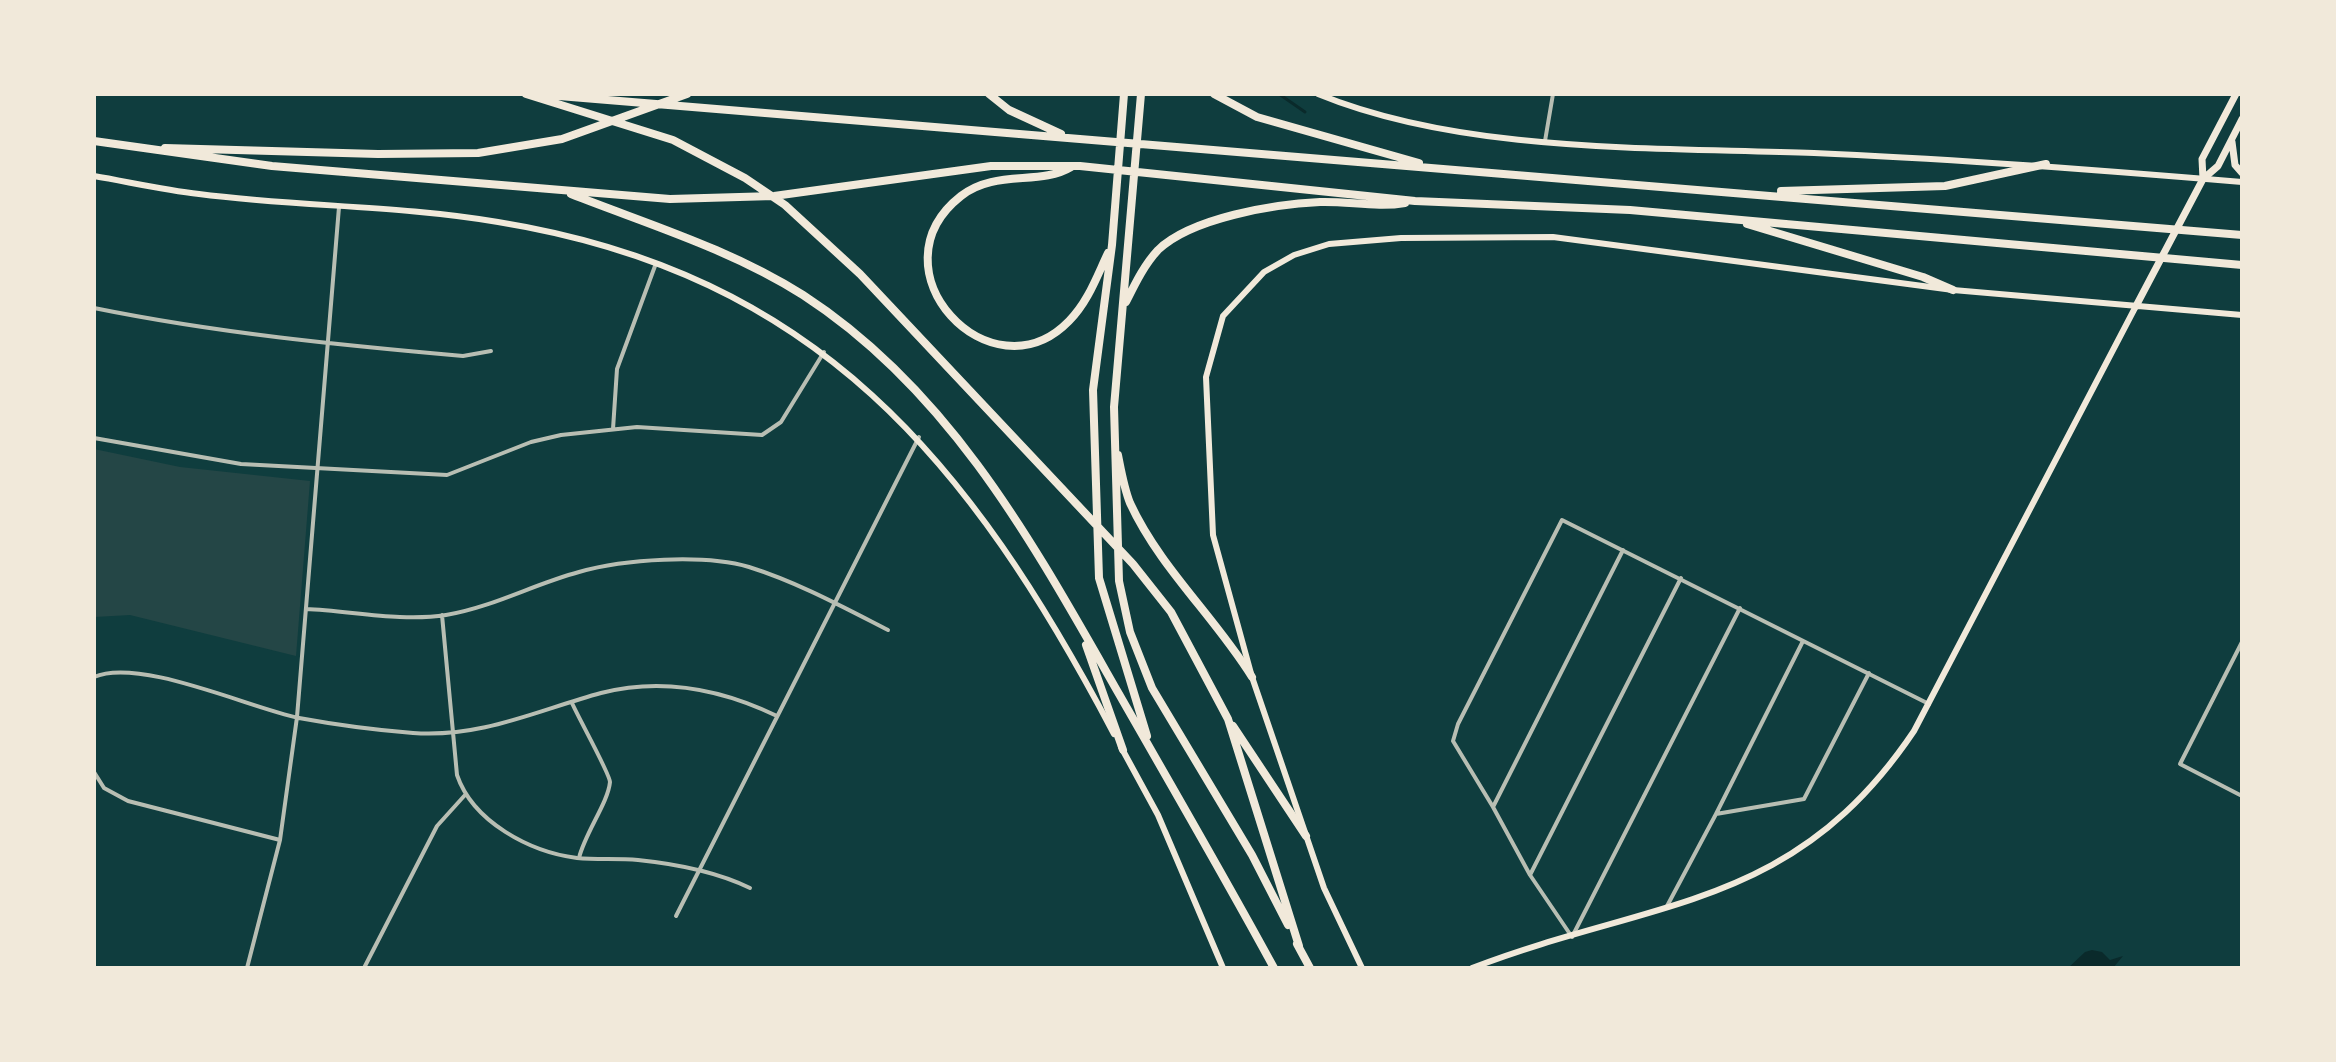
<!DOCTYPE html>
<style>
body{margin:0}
#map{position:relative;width:2336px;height:1062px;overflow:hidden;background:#0f3d3e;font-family:"Crimson Pro",serif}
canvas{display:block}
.frame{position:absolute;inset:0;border:96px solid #f1e9da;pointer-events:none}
</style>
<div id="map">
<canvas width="2336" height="1062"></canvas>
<div class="frame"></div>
</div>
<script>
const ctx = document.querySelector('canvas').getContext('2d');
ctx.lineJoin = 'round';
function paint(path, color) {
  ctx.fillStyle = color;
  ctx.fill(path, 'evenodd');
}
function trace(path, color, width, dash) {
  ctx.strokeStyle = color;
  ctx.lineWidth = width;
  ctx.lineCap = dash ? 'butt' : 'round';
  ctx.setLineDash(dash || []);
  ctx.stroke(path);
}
const green = new Path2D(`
 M 94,449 L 180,467 L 310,481 L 296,656 L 130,615 L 94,617 Z`);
const water = new Path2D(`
 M 2092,950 L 2102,952 L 2110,960 L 2123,956 L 2113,968 L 2068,968 L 2085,952 Z`);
const stream = new Path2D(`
 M 1279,94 L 1305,112`);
const minor = new Path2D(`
 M 1545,141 L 1553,94
 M 94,308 C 217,333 339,345 463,356 L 491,351
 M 613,429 L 617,369 L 655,266
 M 94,438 L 241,464 L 447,475 L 531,442 L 561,435 L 637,427 L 762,435 L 781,422 L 824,352
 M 1623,550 L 1493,807 L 1530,875 L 1572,937 L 1740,608
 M 306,609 C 352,611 401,622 446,615 C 493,607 534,584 579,572 C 624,559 704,554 749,567 C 797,582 843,607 888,630
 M 442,615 L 457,775 C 473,822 530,852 577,858 C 597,860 618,858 638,860 C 677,864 715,871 750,888
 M 2242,642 L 2180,764 L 2242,796
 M 94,677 C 139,657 250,708 299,718 C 337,725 375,730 413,733 C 482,738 538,710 601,693 C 663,677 721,689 777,716
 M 572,703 C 578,717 610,774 610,782 C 608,803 585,833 579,858
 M 94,772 L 104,788 L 128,801 L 280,840
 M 1493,807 L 1453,741 L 1458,724 L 1562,520 L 1929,704
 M 1716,814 L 1803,641
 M 1530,875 L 1681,578
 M 1666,908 L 1716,814 L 1804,799 L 1869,673
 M 676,916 L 919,437
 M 247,968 L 280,840 L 297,717 L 339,207
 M 364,968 L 437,826 L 465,795`);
const secondary = new Path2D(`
 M 1318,94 C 1464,154 1656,147 1814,153 C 1957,159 2099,170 2242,182
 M 94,176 C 129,182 164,190 199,194 C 298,207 399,205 498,222 C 818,274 970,461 1114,734
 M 1121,747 L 1158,815 L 1223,968
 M 1362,968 L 1324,888 L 1252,677 L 1213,535 L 1206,377 L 1223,316 L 1264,272 L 1294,255 L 1329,244 L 1401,238 L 1553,237 L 1953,290 L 2242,315
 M 1472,968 C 1654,898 1793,911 1914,731 L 2136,306`);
const primary = new Path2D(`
 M 2232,142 L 2235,165 L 2242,173
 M 2203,179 L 2202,159 L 2236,94
 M 2136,306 L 2203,179 L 2218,166 L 2242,119`);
const motorway = new Path2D(`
 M 526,94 L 673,140 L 745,178 L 785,205 L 860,274 L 1133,564 L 1171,612 L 1228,719 L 1299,946
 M 535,94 L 2242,235
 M 989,94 L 1009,110 L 1061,134
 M 1124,94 L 1112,245 L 1093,390 L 1099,578 L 1147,736
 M 1141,94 L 1114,407 L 1119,581 L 1130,632 L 1152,688 L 1252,855 L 1288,925
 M 1214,94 L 1257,117 L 1419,163
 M 94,141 L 272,166 L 670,199 L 774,196 L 991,166 L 1080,166 L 1415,201 L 1630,210 L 2242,265
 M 165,148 L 378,154 L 478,153 L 562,139 L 687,94
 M 1071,167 C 1040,186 995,169 961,196 C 868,269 991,401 1069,321 C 1088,302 1097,276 1108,253
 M 1781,191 L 1945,186 L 2046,164
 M 571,194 C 650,225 730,249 803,295 C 951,391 1034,545 1119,694 C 1171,785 1224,876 1274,968
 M 1747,224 L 1923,277 L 1953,290
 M 1126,302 C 1135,284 1144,265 1158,250 C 1191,218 1274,204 1320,202 C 1348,201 1377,208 1405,203
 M 1118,455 C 1121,470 1124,488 1130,503 C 1160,568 1215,617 1252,677
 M 1086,645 L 1123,750
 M 1233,726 L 1306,836
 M 1297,944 L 1310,968`);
paint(green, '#244646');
paint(water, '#0a2a2b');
trace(stream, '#0a2a2b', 3);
trace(minor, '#b8beb3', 4);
trace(secondary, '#f1e9da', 6);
trace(primary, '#f1e9da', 7);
trace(motorway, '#f1e9da', 8);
</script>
